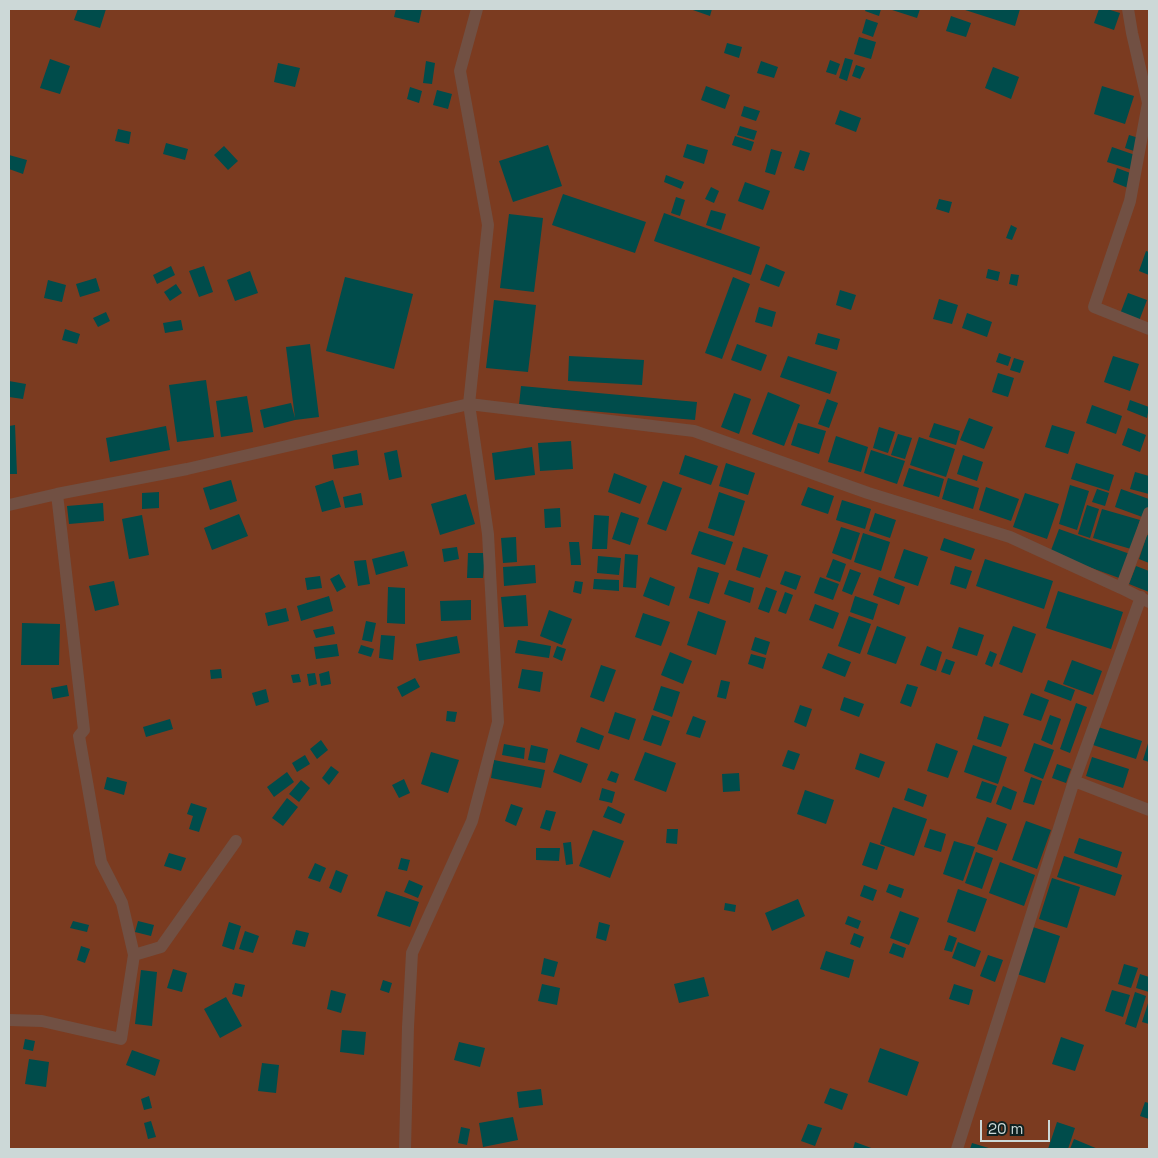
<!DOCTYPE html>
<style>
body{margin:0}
#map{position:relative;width:1158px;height:1158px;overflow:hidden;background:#172b2a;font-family:"Space Grotesk",sans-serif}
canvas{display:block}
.frame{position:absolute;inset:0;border:10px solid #ccd8d7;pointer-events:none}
.scale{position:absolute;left:980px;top:1120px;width:70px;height:22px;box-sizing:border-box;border:2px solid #ccd8d7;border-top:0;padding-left:6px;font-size:15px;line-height:18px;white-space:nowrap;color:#ccd8d7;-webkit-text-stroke:4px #0e2121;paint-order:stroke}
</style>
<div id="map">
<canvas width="1158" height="1158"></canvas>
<div class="frame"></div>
<div class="scale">20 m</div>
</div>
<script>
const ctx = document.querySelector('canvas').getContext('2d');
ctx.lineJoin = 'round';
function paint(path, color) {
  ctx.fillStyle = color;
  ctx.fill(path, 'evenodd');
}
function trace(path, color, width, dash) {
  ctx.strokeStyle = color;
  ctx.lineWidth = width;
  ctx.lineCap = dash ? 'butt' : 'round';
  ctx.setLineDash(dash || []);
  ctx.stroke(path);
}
const green = new Path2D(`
 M 9,9 L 1149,9 L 1149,1149 L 9,1149 Z`);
const building = new Path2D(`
 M 78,9 L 106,9 L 100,28 L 74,20 Z
 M 396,9 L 422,9 L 419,23 L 394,17 Z
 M 690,9 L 712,9 L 710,16 Z
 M 866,9 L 881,9 L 879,16 L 865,11 Z
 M 889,9 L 920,9 L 917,18 Z
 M 962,9 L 1020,9 L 1015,26 Z
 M 1099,9 L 1107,9 L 1120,13 L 1114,30 L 1094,23 Z
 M 951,16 L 971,23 L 966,37 L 946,31 Z
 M 866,19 L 878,23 L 873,37 L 862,33 Z
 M 859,37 L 876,42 L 871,59 L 854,54 Z
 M 727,43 L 742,47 L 739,58 L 724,53 Z
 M 845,58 L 853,60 L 847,81 L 839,78 Z
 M 50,59 L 70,66 L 60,94 L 40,88 Z
 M 830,60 L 840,64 L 836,75 L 826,72 Z
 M 426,61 L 435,63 L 432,84 L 423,83 Z
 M 761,61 L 778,67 L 774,78 L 757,73 Z
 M 278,63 L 300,68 L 295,87 L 274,82 Z
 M 856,65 L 865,68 L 860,79 L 852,76 Z
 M 993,67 L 1019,77 L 1011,99 L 985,88 Z
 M 706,86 L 730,95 L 725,109 L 701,100 Z
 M 1102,86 L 1134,96 L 1125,124 L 1094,114 Z
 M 410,87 L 422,91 L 419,103 L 407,99 Z
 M 437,90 L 452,94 L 448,109 L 433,105 Z
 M 744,106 L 760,111 L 756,121 L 741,116 Z
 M 840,110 L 861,118 L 856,132 L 835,124 Z
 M 740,126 L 757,131 L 754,140 L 737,135 Z
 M 118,129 L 131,132 L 129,144 L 115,141 Z
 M 1129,135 L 1142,139 L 1137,152 L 1125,148 Z
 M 735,136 L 754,142 L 751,151 L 732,145 Z
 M 166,143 L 188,149 L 185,160 L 163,154 Z
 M 687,144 L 708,150 L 704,164 L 683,157 Z
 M 548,145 L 562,186 L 513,202 L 499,161 Z
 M 224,146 L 238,161 L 228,170 L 214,155 Z
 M 1112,147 L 1138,156 L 1133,170 L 1107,162 Z
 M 771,149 L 782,152 L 775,175 L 765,172 Z
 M 800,150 L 810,153 L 804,171 L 794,168 Z
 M 9,155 L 27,160 L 23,174 L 9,169 Z
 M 1117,168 L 1133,174 L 1128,188 L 1113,182 Z
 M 666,175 L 684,182 L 681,189 L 664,182 Z
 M 745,182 L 770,191 L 763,210 L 738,201 Z
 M 711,187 L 719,191 L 714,203 L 705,199 Z
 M 563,194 L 646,222 L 635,253 L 552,225 Z
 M 676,197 L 685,200 L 680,216 L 671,213 Z
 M 939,199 L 952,202 L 949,213 L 936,209 Z
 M 711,210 L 726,214 L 721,230 L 706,225 Z
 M 664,213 L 760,247 L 751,275 L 654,241 Z
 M 509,214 L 543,218 L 534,292 L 500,288 Z
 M 1011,225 L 1017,228 L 1012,240 L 1006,238 Z
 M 1146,251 L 1149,252 L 1149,275 L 1139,271 Z
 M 766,264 L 785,272 L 779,287 L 760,280 Z
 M 171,266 L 175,275 L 157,284 L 153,275 Z
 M 204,266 L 213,292 L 199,297 L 189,271 Z
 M 988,269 L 1000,272 L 998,281 L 986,278 Z
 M 250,271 L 258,293 L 235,301 L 227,280 Z
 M 1011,274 L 1019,275 L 1017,286 L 1009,284 Z
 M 345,277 L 413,294 L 394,369 L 326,351 Z
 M 733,277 L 750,284 L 722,359 L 705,353 Z
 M 96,278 L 100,291 L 80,297 L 76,284 Z
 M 48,280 L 66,285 L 62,302 L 44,298 Z
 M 176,284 L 182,293 L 170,301 L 164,292 Z
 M 840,290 L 856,295 L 851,310 L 836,305 Z
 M 1128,293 L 1147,300 L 1139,321 L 1120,314 Z
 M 939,299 L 958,305 L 952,324 L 933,319 Z
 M 494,300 L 536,305 L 528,372 L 486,368 Z
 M 759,307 L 776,312 L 772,327 L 755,322 Z
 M 106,312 L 110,321 L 98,327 L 93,318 Z
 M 967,313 L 992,322 L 987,337 L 962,328 Z
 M 181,320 L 183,330 L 165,333 L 163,323 Z
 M 65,329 L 80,334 L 77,344 L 62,340 Z
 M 818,333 L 840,339 L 837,350 L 815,344 Z
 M 310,344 L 319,417 L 295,420 L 264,428 L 260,410 L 291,403 L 295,418 L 286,347 Z
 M 737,344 L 767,355 L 761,371 L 731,360 Z
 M 999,353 L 1011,357 L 1008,366 L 996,362 Z
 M 569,356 L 644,360 L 642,385 L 568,381 Z
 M 788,356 L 837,372 L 830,394 L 780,377 Z
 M 1113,356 L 1139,364 L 1130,391 L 1104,382 Z
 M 1014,358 L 1024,361 L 1020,373 L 1010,370 Z
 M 998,373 L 1014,378 L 1008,397 L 992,392 Z
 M 206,380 L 214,437 L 177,442 L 169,385 Z
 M 9,381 L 26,384 L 23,399 L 9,397 Z
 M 521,386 L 697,402 L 695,420 L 519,405 Z
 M 768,392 L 800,405 L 784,446 L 752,434 Z
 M 734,393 L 751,399 L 739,434 L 721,427 Z
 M 247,396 L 253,432 L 221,437 L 216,401 Z
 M 827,399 L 838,403 L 829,428 L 818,424 Z
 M 1130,400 L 1149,407 L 1147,418 L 1127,410 Z
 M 1092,405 L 1122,416 L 1116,434 L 1086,423 Z
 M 969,418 L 993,427 L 984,449 L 960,440 Z
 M 798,423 L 826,431 L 819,454 L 791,445 Z
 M 934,423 L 960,431 L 956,445 L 929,437 Z
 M 15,425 L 17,474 L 9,474 L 9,426 Z
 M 1052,425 L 1075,432 L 1068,454 L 1045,447 Z
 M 166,426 L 170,450 L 110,462 L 106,438 Z
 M 879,427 L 895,432 L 888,453 L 873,448 Z
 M 1128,428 L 1146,435 L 1140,452 L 1122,445 Z
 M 898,434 L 912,438 L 905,459 L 891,455 Z
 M 836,436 L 868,447 L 861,472 L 828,462 Z
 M 919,437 L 955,449 L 946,477 L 910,465 Z
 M 571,441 L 573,469 L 540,471 L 538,443 Z
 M 532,447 L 535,475 L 495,480 L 492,453 Z
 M 357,450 L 359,465 L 334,469 L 332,455 Z
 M 397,450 L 402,477 L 389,480 L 384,453 Z
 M 871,450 L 905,461 L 897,484 L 864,473 Z
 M 685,455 L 718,466 L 711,485 L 679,474 Z
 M 963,455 L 983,462 L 977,481 L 957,474 Z
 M 726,463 L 755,473 L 748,495 L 719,486 Z
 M 1076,463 L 1114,475 L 1109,491 L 1071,479 Z
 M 909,468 L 944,479 L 939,497 L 903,486 Z
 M 1135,472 L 1149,476 L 1149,494 L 1130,489 Z
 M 614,473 L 647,486 L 640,504 L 608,492 Z
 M 948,478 L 979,488 L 973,509 L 942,499 Z
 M 231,480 L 237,501 L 210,510 L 203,488 Z
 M 333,480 L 341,507 L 322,512 L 315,486 Z
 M 663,481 L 682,488 L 666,531 L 647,524 Z
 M 1070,485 L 1089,491 L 1077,530 L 1059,524 Z
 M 808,487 L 834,496 L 828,514 L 801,505 Z
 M 986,487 L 1019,499 L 1011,521 L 979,510 Z
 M 1097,489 L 1109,493 L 1105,506 L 1092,502 Z
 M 1121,489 L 1149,499 L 1149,506 L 1145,518 L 1115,507 Z
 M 159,492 L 159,508 L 142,509 L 142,493 Z
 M 719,492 L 745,501 L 734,536 L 708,528 Z
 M 361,493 L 363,505 L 345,508 L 343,497 Z
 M 1025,493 L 1059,504 L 1047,539 L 1013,527 Z
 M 466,494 L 475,524 L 440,535 L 431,504 Z
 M 842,500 L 871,509 L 865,529 L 836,520 Z
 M 103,503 L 104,521 L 69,524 L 67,506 Z
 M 1087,505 L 1099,509 L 1090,538 L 1078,534 Z
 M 560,508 L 561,527 L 545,528 L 544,509 Z
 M 1102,509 L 1140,520 L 1131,549 L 1093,538 Z
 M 621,512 L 639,518 L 630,545 L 612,539 Z
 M 875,513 L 896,520 L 890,538 L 869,531 Z
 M 239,514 L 248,536 L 212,550 L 204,528 Z
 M 142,515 L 149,555 L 129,559 L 122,519 Z
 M 594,515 L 609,516 L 607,549 L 592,549 Z
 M 841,527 L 860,533 L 851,560 L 832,553 Z
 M 1059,529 L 1130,554 L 1122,579 L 1050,553 Z
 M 699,531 L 733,542 L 725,565 L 691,554 Z
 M 863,533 L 890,542 L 881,571 L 854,562 Z
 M 1147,535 L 1149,536 L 1149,563 L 1139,559 Z
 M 516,537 L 517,562 L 503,563 L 501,538 Z
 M 944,538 L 975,549 L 971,560 L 940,550 Z
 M 569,542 L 579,542 L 581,565 L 571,565 Z
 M 457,547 L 459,559 L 444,562 L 442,549 Z
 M 743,547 L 768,555 L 760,578 L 736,570 Z
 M 904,549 L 928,557 L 918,586 L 894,578 Z
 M 404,551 L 408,566 L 376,575 L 372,559 Z
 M 468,553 L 485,553 L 483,578 L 467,578 Z
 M 625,554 L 638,555 L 636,588 L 623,587 Z
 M 598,556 L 621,558 L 619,575 L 597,573 Z
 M 833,559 L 846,564 L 840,582 L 826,577 Z
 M 985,559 L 1053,581 L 1044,609 L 976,586 Z
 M 366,560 L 370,584 L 358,586 L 354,561 Z
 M 535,565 L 536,583 L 504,586 L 503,567 Z
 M 955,566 L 972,571 L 966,589 L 950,584 Z
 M 1136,566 L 1149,571 L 1149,592 L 1129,584 Z
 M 698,567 L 719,573 L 709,604 L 689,598 Z
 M 850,569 L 861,573 L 852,595 L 842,591 Z
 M 785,571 L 801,576 L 796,590 L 780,584 Z
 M 339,574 L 346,587 L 337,592 L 330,579 Z
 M 320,576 L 322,588 L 307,590 L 305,578 Z
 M 650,577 L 675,587 L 669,606 L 643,596 Z
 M 820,577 L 839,584 L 833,600 L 814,593 Z
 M 879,577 L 905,587 L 899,605 L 873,595 Z
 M 594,579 L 619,580 L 619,591 L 593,589 Z
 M 729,580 L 754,588 L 750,603 L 724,594 Z
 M 114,581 L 119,605 L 95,611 L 89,586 Z
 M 575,581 L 583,582 L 581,594 L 573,592 Z
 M 388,587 L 405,588 L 405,624 L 387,623 Z
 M 766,587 L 777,591 L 769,613 L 758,609 Z
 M 1058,591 L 1123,612 L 1111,649 L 1046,628 Z
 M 785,592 L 793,595 L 786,614 L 778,611 Z
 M 526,595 L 528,626 L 504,627 L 501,597 Z
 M 329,596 L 333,611 L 301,621 L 297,606 Z
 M 855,596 L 878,604 L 873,620 L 850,612 Z
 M 471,600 L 471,620 L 441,621 L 440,601 Z
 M 815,604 L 839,613 L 833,629 L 809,620 Z
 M 286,608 L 289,621 L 268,626 L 265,613 Z
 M 549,610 L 572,619 L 562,645 L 540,636 Z
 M 698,611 L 726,621 L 716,655 L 687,645 Z
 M 643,613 L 670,622 L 661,646 L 635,637 Z
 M 849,616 L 871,624 L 860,654 L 838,646 Z
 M 366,621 L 376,623 L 372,642 L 362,640 Z
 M 22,623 L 60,624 L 59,665 L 21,665 Z
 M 333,626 L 335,634 L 316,638 L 313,630 Z
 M 877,626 L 906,637 L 896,664 L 867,654 Z
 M 1013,626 L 1036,634 L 1022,673 L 999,664 Z
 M 959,627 L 984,635 L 977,656 L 952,648 Z
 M 381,635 L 395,636 L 393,660 L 379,658 Z
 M 457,636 L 460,653 L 419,661 L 416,644 Z
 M 755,637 L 770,642 L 766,655 L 751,650 Z
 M 518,640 L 551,646 L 549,658 L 515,653 Z
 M 337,644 L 339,656 L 316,659 L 314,647 Z
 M 361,645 L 374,649 L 371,657 L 358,653 Z
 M 557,646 L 566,649 L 562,661 L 553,657 Z
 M 927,646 L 942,652 L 936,671 L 920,665 Z
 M 990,651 L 997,654 L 992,667 L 985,664 Z
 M 670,652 L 692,661 L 683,684 L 661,675 Z
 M 828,653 L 851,662 L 845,677 L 822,668 Z
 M 751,654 L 766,658 L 763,669 L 748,664 Z
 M 946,659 L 955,662 L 950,675 L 941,672 Z
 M 1072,660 L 1102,671 L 1093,695 L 1063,684 Z
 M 601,665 L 616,670 L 604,702 L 590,697 Z
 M 221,669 L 222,678 L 211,679 L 210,670 Z
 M 522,669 L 543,672 L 540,692 L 518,688 Z
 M 329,671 L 331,684 L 321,686 L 319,674 Z
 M 315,673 L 317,684 L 309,686 L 307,674 Z
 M 299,674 L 301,682 L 293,683 L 291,675 Z
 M 415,678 L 420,687 L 402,697 L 397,687 Z
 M 721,680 L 730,682 L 726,699 L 717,697 Z
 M 1048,680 L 1075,690 L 1071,701 L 1044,691 Z
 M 907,684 L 918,687 L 911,707 L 900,703 Z
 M 67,685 L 69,696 L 53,699 L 51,688 Z
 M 661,686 L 680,692 L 672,717 L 653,710 Z
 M 266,689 L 269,702 L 256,706 L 252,693 Z
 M 1031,693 L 1049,700 L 1041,721 L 1023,715 Z
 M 844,697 L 864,704 L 859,717 L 840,710 Z
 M 1076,703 L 1087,707 L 1070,753 L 1060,749 Z
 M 800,705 L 812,709 L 806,727 L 794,722 Z
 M 447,711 L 457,712 L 455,722 L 446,721 Z
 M 615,712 L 636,719 L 629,740 L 608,733 Z
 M 652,715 L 670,721 L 661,746 L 643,740 Z
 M 1050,715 L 1061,719 L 1052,745 L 1041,740 Z
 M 693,716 L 706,721 L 700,738 L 686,734 Z
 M 984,716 L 1009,724 L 1001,747 L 977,739 Z
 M 170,719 L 173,729 L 146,737 L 143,727 Z
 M 581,727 L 604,736 L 599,750 L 576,742 Z
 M 1098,727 L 1142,741 L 1136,759 L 1093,745 Z
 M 321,740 L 328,750 L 317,759 L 310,749 Z
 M 1149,740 L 1149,762 L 1143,760 Z
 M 936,743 L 958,751 L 948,778 L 927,771 Z
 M 1034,743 L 1054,750 L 1043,779 L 1024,771 Z
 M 504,744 L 525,748 L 524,759 L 502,755 Z
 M 531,745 L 548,749 L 545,763 L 528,760 Z
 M 973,745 L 1007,757 L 998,784 L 964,772 Z
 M 788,750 L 800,754 L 794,770 L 782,766 Z
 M 431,752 L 459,760 L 448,793 L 421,784 Z
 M 645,752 L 676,763 L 666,792 L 634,780 Z
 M 860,753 L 885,762 L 879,778 L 855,769 Z
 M 560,754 L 588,764 L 581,783 L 553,772 Z
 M 305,755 L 310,764 L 297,772 L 292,763 Z
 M 1092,757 L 1129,769 L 1123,788 L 1086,776 Z
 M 494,760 L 545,770 L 541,788 L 491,778 Z
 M 1057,764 L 1071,769 L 1066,783 L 1052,778 Z
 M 331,766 L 339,772 L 329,785 L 322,778 Z
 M 611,771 L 619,774 L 616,783 L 607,780 Z
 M 287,772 L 294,782 L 274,797 L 267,787 Z
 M 739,773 L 740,791 L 723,792 L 722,774 Z
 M 107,777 L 127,782 L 124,795 L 104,789 Z
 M 1031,777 L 1042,781 L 1034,805 L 1023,802 Z
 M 404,779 L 410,793 L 399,798 L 392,785 Z
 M 301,780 L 310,788 L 299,802 L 289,794 Z
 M 982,781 L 997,786 L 991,803 L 976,798 Z
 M 1003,786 L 1017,792 L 1011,810 L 996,804 Z
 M 602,788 L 615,792 L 612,803 L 599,800 Z
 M 908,788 L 927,795 L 923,807 L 904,800 Z
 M 805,790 L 834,800 L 826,824 L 797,814 Z
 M 287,798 L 298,807 L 283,826 L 272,818 Z
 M 191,803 L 207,808 L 199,832 L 189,829 L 193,816 L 187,814 Z
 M 511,804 L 523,808 L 516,826 L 505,821 Z
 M 608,806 L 625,814 L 621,824 L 603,817 Z
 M 893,807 L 927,819 L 914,856 L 880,844 Z
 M 546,810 L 556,812 L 550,831 L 540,828 Z
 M 987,817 L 1007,824 L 997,851 L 977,844 Z
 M 1026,821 L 1051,830 L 1037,869 L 1012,860 Z
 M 667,829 L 678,829 L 677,844 L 666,843 Z
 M 930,829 L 946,834 L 941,852 L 924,847 Z
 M 593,830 L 624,841 L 610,878 L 579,866 Z
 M 1079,838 L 1122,852 L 1117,868 L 1074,853 Z
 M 954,841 L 975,847 L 963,881 L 943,874 Z
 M 571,842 L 573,864 L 566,865 L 563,843 Z
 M 870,842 L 885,847 L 877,870 L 862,865 Z
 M 536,848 L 560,848 L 559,861 L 536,860 Z
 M 976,852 L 993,858 L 982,889 L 965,883 Z
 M 169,853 L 186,858 L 181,871 L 164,866 Z
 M 1064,856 L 1122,875 L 1115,896 L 1057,877 Z
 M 401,858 L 410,860 L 407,871 L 398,869 Z
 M 1000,862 L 1035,875 L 1024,906 L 989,893 Z
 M 315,863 L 326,868 L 320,882 L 308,878 Z
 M 336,870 L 348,875 L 341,893 L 329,888 Z
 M 1052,878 L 1080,887 L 1067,928 L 1039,919 Z
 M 409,880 L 423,886 L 418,898 L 404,892 Z
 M 889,884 L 904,889 L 901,898 L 886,892 Z
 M 864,885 L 877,890 L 873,901 L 860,896 Z
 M 958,889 L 987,899 L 975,932 L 947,922 Z
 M 386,891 L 419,902 L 410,927 L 377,916 Z
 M 798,899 L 805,916 L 772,931 L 765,913 Z
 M 725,903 L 736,905 L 735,912 L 724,910 Z
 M 900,911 L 919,918 L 909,945 L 890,938 Z
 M 848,916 L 861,921 L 858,929 L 845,924 Z
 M 73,921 L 89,925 L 87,932 L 70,928 Z
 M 138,921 L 154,925 L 151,936 L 135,932 Z
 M 229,922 L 241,926 L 234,950 L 222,946 Z
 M 599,922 L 610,925 L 606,941 L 596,938 Z
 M 1033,927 L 1060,936 L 1045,983 L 1017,974 Z
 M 296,930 L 309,933 L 305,947 L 292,944 Z
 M 245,931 L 259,936 L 253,953 L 239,949 Z
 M 854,933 L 864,937 L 860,948 L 850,944 Z
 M 949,935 L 957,938 L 952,952 L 944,950 Z
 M 958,942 L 981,951 L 975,967 L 952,958 Z
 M 893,943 L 906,948 L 903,958 L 889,953 Z
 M 81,946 L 90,949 L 85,963 L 77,960 Z
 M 826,951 L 854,960 L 849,978 L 820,969 Z
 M 988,955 L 1003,960 L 995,982 L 980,976 Z
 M 544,958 L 558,962 L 554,977 L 541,974 Z
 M 1124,964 L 1138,968 L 1131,988 L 1118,984 Z
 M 173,969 L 187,973 L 182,992 L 167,988 Z
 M 141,970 L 157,972 L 152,1026 L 135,1024 Z
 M 1140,974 L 1149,977 L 1149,992 L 1136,988 Z
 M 704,977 L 709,996 L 679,1003 L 674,984 Z
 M 383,980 L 392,983 L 389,993 L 380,990 Z
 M 235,983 L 245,985 L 242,997 L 232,994 Z
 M 542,984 L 560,988 L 557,1005 L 538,1001 Z
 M 954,984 L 973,990 L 969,1005 L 949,999 Z
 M 331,990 L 346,994 L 341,1013 L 327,1009 Z
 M 1112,990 L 1130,995 L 1123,1017 L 1105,1011 Z
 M 1135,992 L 1146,996 L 1136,1028 L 1125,1024 Z
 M 226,997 L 242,1026 L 220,1038 L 204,1009 Z
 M 1149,1000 L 1149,1024 L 1142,1022 Z
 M 342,1030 L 366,1032 L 364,1055 L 340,1052 Z
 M 1061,1037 L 1084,1045 L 1075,1071 L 1052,1064 Z
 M 25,1039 L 35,1041 L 33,1051 L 23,1049 Z
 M 459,1042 L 485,1048 L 480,1067 L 454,1060 Z
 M 880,1048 L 919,1062 L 907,1096 L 868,1082 Z
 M 132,1050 L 160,1060 L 155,1076 L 126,1065 Z
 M 29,1059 L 49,1062 L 46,1087 L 25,1084 Z
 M 262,1063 L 279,1065 L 276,1093 L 258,1091 Z
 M 830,1088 L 848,1094 L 842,1110 L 824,1103 Z
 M 541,1089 L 543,1105 L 519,1108 L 517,1092 Z
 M 149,1096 L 152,1108 L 144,1110 L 141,1099 Z
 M 1145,1102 L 1149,1103 L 1149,1119 L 1140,1116 Z
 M 513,1117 L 518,1140 L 483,1147 L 479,1123 Z
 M 151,1121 L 156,1137 L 148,1139 L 144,1123 Z
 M 1057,1122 L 1075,1128 L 1068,1149 L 1048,1149 Z
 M 808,1124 L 822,1128 L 815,1146 L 801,1141 Z
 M 461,1127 L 470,1129 L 467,1145 L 458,1143 Z
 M 1074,1139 L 1098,1149 L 1070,1149 Z
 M 855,1142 L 874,1149 L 853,1149 Z
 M 972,1143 L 992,1149 L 970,1149 Z`);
const minor = new Path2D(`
 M 1128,9 L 1132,33 L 1148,103 L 1130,201 L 1094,307 L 1149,329
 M 9,505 L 57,494 L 187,469 L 469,404 L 694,431 L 868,493 L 1010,537 L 1121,588 L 1149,602
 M 1121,588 L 1149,513
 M 1074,781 L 1149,810
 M 134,955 L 161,947 L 236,841
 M 9,1020 L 42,1021 L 121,1039 L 134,955 L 122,903 L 101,862 L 79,736 L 84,730 L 57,494
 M 405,1149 L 408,1027 L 412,953 L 472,821 L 498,722 L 488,534 L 469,404 L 488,225 L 460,71 L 477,9
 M 957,1149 L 1074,781 L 1141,597`);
paint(green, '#7b3b20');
paint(building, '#004c4b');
trace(minor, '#715043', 12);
</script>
